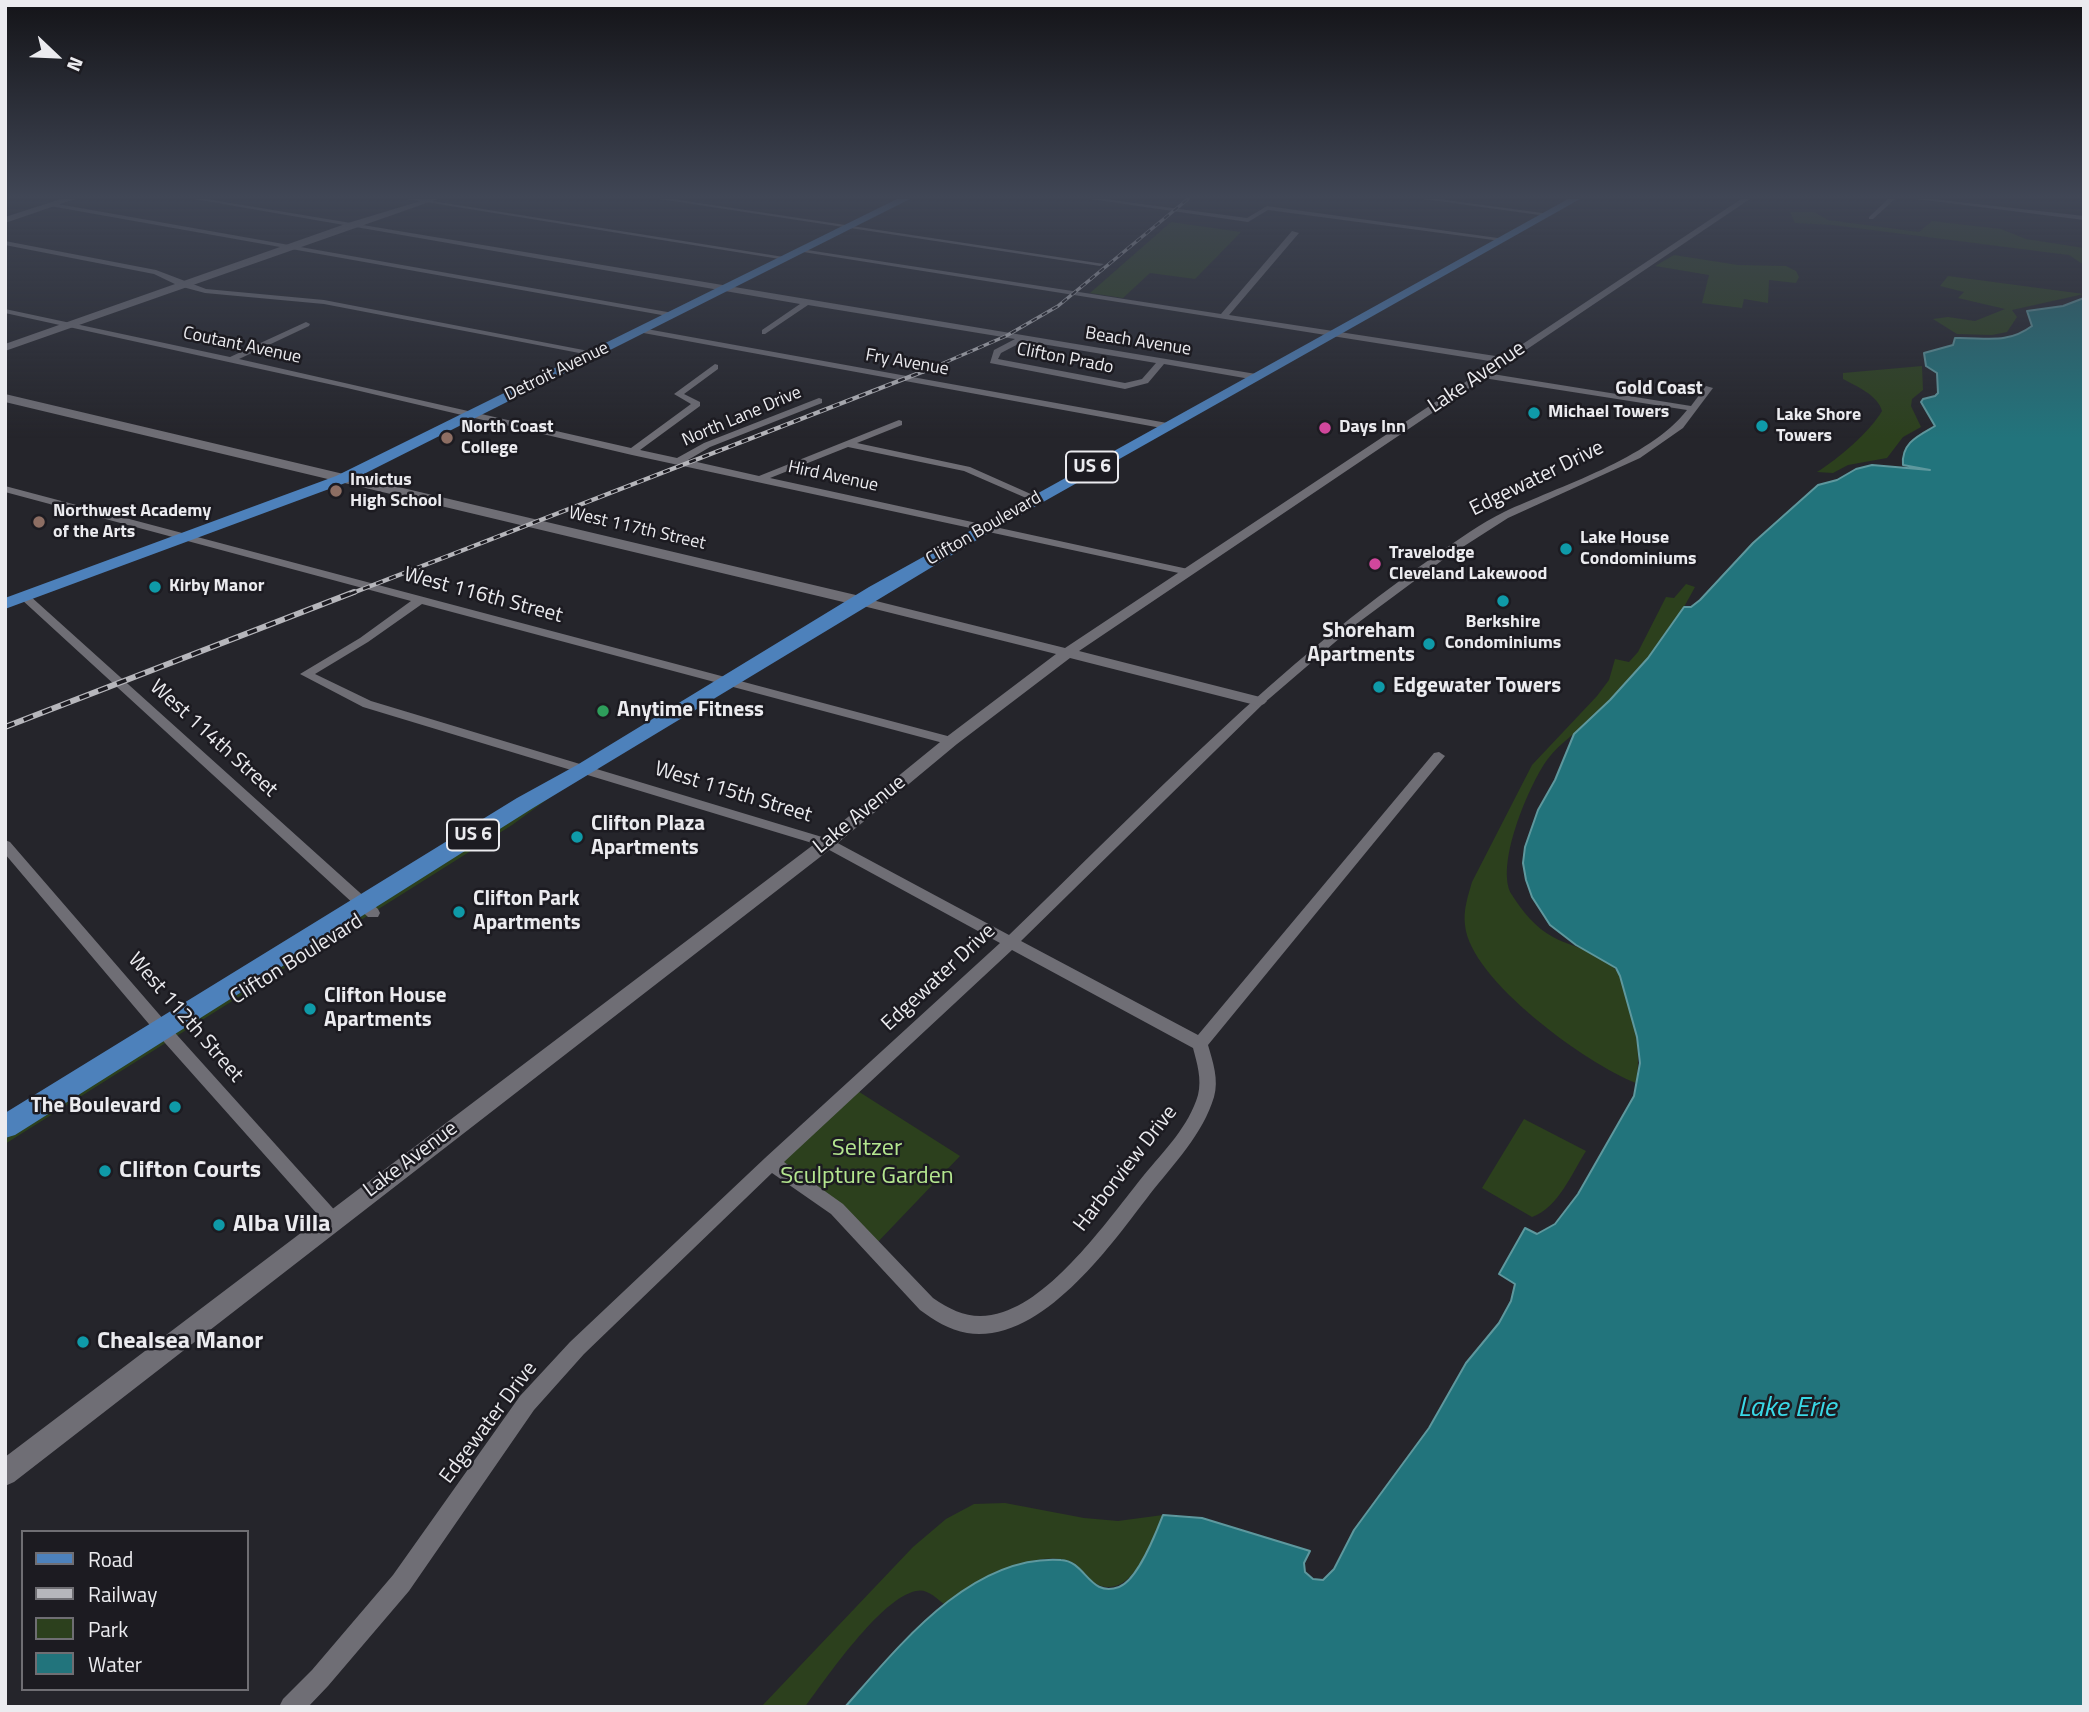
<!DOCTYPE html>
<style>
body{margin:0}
#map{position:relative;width:2089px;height:1712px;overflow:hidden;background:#25252b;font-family:"Titillium Web",sans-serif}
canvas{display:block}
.frame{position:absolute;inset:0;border:7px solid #ebebef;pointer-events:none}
.legend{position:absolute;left:21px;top:1530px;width:228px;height:161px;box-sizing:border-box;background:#1c1b21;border:2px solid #6f6e73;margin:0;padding:9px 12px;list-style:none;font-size:21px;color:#ebebef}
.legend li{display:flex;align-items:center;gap:14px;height:35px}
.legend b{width:35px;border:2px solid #6f6e73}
.north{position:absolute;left:21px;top:21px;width:70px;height:70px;-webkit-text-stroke:5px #1c1b21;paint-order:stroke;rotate:113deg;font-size:19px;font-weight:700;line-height:28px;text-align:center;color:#ebebef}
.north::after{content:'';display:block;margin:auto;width:24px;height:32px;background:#ebebef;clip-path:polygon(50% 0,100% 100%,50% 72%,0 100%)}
</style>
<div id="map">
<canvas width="2089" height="1712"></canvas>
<div class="frame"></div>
<ul class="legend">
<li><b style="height:9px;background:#4d81bb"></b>Road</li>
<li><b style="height:9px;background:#b6b6bb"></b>Railway</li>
<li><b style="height:19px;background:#2c401d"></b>Park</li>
<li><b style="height:19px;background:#22747c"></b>Water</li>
</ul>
<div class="north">N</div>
</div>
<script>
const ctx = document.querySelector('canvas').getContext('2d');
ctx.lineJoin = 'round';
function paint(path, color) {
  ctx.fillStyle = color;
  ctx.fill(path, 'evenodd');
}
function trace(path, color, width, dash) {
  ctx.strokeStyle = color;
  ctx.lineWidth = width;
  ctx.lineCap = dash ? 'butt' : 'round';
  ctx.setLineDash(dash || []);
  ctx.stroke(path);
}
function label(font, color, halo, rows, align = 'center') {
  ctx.font = font + ' "Titillium Web",sans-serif';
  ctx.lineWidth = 5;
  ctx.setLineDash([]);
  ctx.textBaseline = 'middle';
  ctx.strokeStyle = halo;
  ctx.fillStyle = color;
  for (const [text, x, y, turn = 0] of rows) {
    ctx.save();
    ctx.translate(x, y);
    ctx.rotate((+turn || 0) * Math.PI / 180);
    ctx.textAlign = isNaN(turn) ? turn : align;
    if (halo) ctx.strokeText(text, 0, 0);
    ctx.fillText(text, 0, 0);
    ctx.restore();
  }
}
const green = new Path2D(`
 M 1790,212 L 1814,212 L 1828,220 L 1919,232 L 1932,221 L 2001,229 L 2026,239 L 2084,248 L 2084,265 L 2069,255 L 1832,225 L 1795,223 Z
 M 1171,222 L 1241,232 L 1195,279 L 1150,273 L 1123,298 L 1090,293 Z
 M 1674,255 L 1738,265 L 1786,266 L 1796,271 L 1799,277 L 1796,283 L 1769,280 L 1768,303 L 1744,299 L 1742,308 L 1702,303 L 1709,275 L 1655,266 Z
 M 1948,276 L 2084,294 L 2012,310 L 2017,317 L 2007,332 L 1992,335 L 1957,334 L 1933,319 L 1948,317 L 1975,321 L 2005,309 L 1958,298 L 1964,292 L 1940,286 Z
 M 1922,366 L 1923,390 L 1912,399 L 1911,406 L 1921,427 L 1903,437 L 1887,458 L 1848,465 L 1833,473 L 1817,472 C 1838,459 1870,432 1882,411 C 1878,395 1856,386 1843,379 L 1843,373 Z
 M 1686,584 L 1695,587 C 1671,633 1636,677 1598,713 C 1582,729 1560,742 1547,760 C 1529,785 1494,867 1512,895 C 1522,911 1536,928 1553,937 C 1575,949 1607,952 1620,976 C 1631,1011 1643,1046 1636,1083 C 1587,1064 1470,980 1465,925 C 1463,910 1468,896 1472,882 L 1532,765 L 1597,696 L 1609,680 L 1615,659 L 1629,662 L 1638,652 L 1666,597 L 1674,598 Z
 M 556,793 L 512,825 L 5,1144 L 5,1127 Z
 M 853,1088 L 960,1156 L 874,1246 L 771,1163 Z
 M 1524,1119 L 1586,1151 C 1572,1173 1558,1208 1532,1217 L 1482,1188 Z
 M 1005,1503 L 1084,1518 L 1118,1521 L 1163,1515 C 1151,1543 1131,1605 1092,1582 C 1082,1577 1081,1565 1069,1561 C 1033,1549 972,1583 944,1604 C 936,1598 927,1588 916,1591 C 881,1598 827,1677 805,1707 L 761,1707 L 913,1547 L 946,1519 L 974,1504 Z`);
const water = new Path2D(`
 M 2084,298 L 2084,1707 L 845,1707 C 899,1646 971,1554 1061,1560 C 1086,1561 1089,1598 1119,1587 C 1138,1580 1156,1533 1163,1515 L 1202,1518 L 1310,1551 L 1304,1563 L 1305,1572 L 1313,1579 L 1323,1580 L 1334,1569 L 1354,1530 L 1429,1428 L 1466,1363 L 1499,1323 L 1511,1301 L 1515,1284 L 1499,1274 L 1525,1228 L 1537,1234 L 1555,1224 L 1578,1194 L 1634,1096 L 1640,1063 L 1637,1037 L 1620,976 L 1616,968 L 1576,945 L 1550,925 L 1532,897 L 1526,880 L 1523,863 L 1525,847 L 1538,810 L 1555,780 L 1574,734 L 1610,700 L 1648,658 L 1684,607 L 1691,607 L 1700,600 L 1753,543 L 1818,485 L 1837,480 L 1856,469 L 1872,465 L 1930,470 L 1903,465 C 1901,442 1920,435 1935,426 L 1921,402 L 1923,399 L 1935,396 L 1938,393 L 1937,373 L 1926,366 L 1924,353 L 1953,345 L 1955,338 C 1985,337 2006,345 2032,326 L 2027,311 L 2063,306 Z`);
const minor = new Path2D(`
 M 194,199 L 207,199 L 1256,374 L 1260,377 L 1256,380 L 1164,364 L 1148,383 L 1125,389 L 990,363 L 994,350 L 1015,339 L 808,305 L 765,334 L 762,334 L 762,330 L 800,304 ZM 1024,341 L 1156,363 L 1142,379 L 1125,383 L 998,359 L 1001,353 Z
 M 407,199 L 420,199 L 790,258 L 786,260 Z
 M 659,199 L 673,199 L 1104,264 L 1100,266 Z
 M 1090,199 L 1105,199 L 1247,218 L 1267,206 L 1505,239 L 1501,241 L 1268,210 L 1248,222 Z
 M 1423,199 L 1439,199 L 1550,214 L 1547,216 Z
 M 1888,199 L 1895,199 L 1873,219 L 1869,219 L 1869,217 Z
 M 1916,199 L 1933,199 L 2084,216 L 2084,220 Z
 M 52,203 L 673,313 L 677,315 L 673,317 L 50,206 Z
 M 1292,231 L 1299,233 L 1229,315 L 1502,357 L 1506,360 L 1502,363 L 797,251 L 801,249 L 1221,314 Z
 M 5,241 L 156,270 L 206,289 L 324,300 L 599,353 L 595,356 L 324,304 L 205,293 L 179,286 L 154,274 L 5,245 Z
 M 5,309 L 230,357 L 306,322 L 310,324 L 309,326 L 239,359 L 631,448 L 691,404 L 674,394 L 715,364 L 718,365 L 718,369 L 684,394 L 700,402 L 700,406 L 640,450 L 677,458 L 704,443 L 819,398 L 822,399 L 822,403 L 710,447 L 688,460 L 759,476 L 899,420 L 902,421 L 902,425 L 857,443 L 970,467 L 1042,499 L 1033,501 L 964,471 L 848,447 L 770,478 L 1188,569 L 1193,572 L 1188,575 L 632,455 L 347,388 L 5,313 Z
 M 641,328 L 1167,423 L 1172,426 L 1167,429 L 638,332 L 637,330 Z
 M 1480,372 L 1691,406 L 1706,386 L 1713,388 L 1683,428 L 1640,458 L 1508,518 L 1444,559 L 1355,625 L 1263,704 L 1021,941 L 1198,1035 L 1434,753 L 1439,752 L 1445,756 L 1208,1045 C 1213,1062 1219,1080 1214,1097 C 1203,1134 1173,1165 1150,1194 C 1111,1245 1041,1345 967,1333 C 949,1330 934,1320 920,1310 L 831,1214 L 772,1173 L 584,1354 L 534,1410 L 409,1591 L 328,1686 L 308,1707 L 279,1707 L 283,1699 L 312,1670 L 393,1575 L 520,1396 L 570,1342 L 765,1158 L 1000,943 L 822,846 L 363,707 L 300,674 L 360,638 L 411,601 L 5,492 L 5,486 L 955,738 L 957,741 L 955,744 L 947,744 L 422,604 L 368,642 L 315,674 L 371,701 L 832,840 L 1009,935 C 1146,803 1279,662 1436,555 C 1458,540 1481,523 1504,512 C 1559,486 1649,459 1687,410 L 1477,377 L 1476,375 ZM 1012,950 L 1193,1048 C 1197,1063 1202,1079 1198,1095 C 1189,1126 1164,1151 1144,1175 C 1110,1217 1056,1295 1003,1312 C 976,1321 956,1314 933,1298 L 843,1204 L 784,1162 Z
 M 25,594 L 29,595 L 378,909 L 380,913 L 378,917 L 368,917 L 21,599 L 19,597 Z
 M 5,840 L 10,842 L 177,1035 L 339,1215 L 342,1220 L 339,1225 L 333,1228 L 327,1225 L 165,1043 L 5,854 Z`);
const tertiary = new Path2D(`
 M 427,199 L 438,199 L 5,351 L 5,344 L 348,223 Z
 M 1741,199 L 1750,199 L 1079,651 L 1264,698 L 1267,701 L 1264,704 L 1259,706 L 1070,658 L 957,744 L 833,847 L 14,1482 L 5,1486 L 5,1457 L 821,839 L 945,738 L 1056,654 L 855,604 L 855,598 L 860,597 L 1065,648 Z`);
const secondary = new Path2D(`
 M 61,199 L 75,199 L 5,223 L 5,217 Z
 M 5,394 L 860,596 L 868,601 L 860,606 L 5,402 Z`);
const primary = new Path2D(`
 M 897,199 L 910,199 L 348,482 L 5,609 L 5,598 L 336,476 Z
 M 1568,199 L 1580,199 L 990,532 L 533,808 L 15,1135 L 5,1138 L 5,1113 L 517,798 L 577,765 L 869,587 Z`);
const railFar2 = new Path2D(`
 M 923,372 L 1006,336 L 1058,306 L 1188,199`);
const railFar1 = new Path2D(`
 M 350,594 L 927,370`);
const rail = new Path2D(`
 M 5,727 L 354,592`);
const markers = [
 [1534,413,7,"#0f9aa8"],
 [1762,426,7,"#0f9aa8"],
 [1325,428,7,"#d1479c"],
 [447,438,7,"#8d6e63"],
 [336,491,7,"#8d6e63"],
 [39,522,7,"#8d6e63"],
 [1566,549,7,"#0f9aa8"],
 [1375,564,7,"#d1479c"],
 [155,587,7,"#0f9aa8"],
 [1503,601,7,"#0f9aa8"],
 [1429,644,7,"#0f9aa8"],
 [1379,687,7,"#0f9aa8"],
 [603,711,7,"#2e9e5b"],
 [577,837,7,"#0f9aa8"],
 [459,912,7,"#0f9aa8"],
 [310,1009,7,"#0f9aa8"],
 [175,1107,7,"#0f9aa8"],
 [105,1171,7,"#0f9aa8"],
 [219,1225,7,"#0f9aa8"],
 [83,1342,7,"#0f9aa8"]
];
const farStreetnames = [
 ["Beach Avenue",1138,342,9],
 ["Coutant Avenue",242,346,12],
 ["Clifton Prado",1065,359,11],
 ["Fry Avenue",907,363,10],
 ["Detroit Avenue",557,372,-26],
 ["North Lane Drive",742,417,-23],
 ["Hird Avenue",833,477,12],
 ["West 117th Street",637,529,13],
 ["Clifton Boulevard",984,529,-30]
];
const farPoinames = [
 ["Michael Towers",1548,413],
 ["Lake Shore",1776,416],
 ["Towers",1776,437],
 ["North Coast",461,428],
 ["College",461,449],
 ["Days Inn",1339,428],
 ["Invictus",350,481],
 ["High School",350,502],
 ["Northwest Academy",53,512],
 ["of the Arts",53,533],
 ["Lake House",1580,539],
 ["Condominiums",1580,560],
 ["Travelodge",1389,554],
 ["Cleveland Lakewood",1389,575],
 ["Kirby Manor",169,587],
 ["Berkshire",1503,623,"center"],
 ["Condominiums",1503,644,"center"]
];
const farNeighbourhoodnames = [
 ["Gold Coast",1659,389]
];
const shields = [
 [1092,467,52],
 [473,835,52]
];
const shieldNames = [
 ["US 6",1092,467],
 ["US 6",473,835]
];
const streetNames = [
 ["Lake Avenue",1477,378,-34],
 ["Edgewater Drive",1537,479,-26],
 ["West 116th Street",483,596,15],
 ["West 114th Street",213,739,42],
 ["West 115th Street",733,793,17],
 ["Lake Avenue",860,815,-39],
 ["Clifton Boulevard",297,960,-32],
 ["Edgewater Drive",939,978,-43],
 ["West 112th Street",185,1018,49],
 ["Lake Avenue",411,1160,-37],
 ["Harborview Drive",1126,1169,-52],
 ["Edgewater Drive",489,1423,-53]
];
const poiNames = [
 ["Shoreham",1415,632,"right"],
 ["Apartments",1415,656,"right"],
 ["Edgewater Towers",1393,687],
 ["Anytime Fitness",617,711],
 ["Clifton Plaza",591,825],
 ["Apartments",591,849],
 ["Clifton Park",473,900],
 ["Apartments",473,924],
 ["Clifton House",324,997],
 ["Apartments",324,1021],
 ["The Boulevard",161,1107,"right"]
];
const nearParknames = [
 ["Seltzer",867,1149],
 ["Sculpture Garden",867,1177]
];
const nearPoinames = [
 ["Clifton Courts",119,1171],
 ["Alba Villa",233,1225],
 ["Chealsea Manor",97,1342]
];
const nearWaternames = [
 ["Lake Erie",1787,1409]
];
paint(green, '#2c401d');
paint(water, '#22747c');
trace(water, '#5e989e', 2);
paint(minor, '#6f6e75');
paint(tertiary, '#6f6e75');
paint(secondary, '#6f6e75');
paint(primary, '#4d81bb');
trace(railFar2, '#b6b6bb', 3.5);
trace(railFar1, '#b6b6bb', 4.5);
trace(rail, '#b6b6bb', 6);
trace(railFar2, '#1c1b21', 2, [6]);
trace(railFar1, '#1c1b21', 2.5, [7]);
trace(rail, '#1c1b21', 3.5, [10]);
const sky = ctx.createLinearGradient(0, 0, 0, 438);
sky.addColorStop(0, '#141418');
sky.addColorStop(0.45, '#404655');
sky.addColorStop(1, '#40465500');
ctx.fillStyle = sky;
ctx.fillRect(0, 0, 2089, 438);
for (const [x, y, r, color] of markers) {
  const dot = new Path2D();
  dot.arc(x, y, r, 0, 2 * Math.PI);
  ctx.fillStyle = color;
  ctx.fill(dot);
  trace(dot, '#1c1b21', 2.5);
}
label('18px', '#ebebef', '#1c1b21', farStreetnames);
label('bold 18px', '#ebebef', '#1c1b21', farPoinames, 'left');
label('bold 19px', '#ebebef', '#1c1b21', farNeighbourhoodnames);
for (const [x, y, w] of shields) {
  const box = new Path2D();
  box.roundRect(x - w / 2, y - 15.5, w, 31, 5);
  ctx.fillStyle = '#1c1b21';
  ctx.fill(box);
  trace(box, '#ebebef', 2);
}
label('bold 19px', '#ebebef', null, shieldNames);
label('21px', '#ebebef', '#1c1b21', streetNames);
label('bold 21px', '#ebebef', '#1c1b21', poiNames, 'left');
label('24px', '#b4e68f', '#1c1b21', nearParknames);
label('bold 24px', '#ebebef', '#1c1b21', nearPoinames, 'left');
label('italic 28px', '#3ad8e6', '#1c1b21', nearWaternames);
</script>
